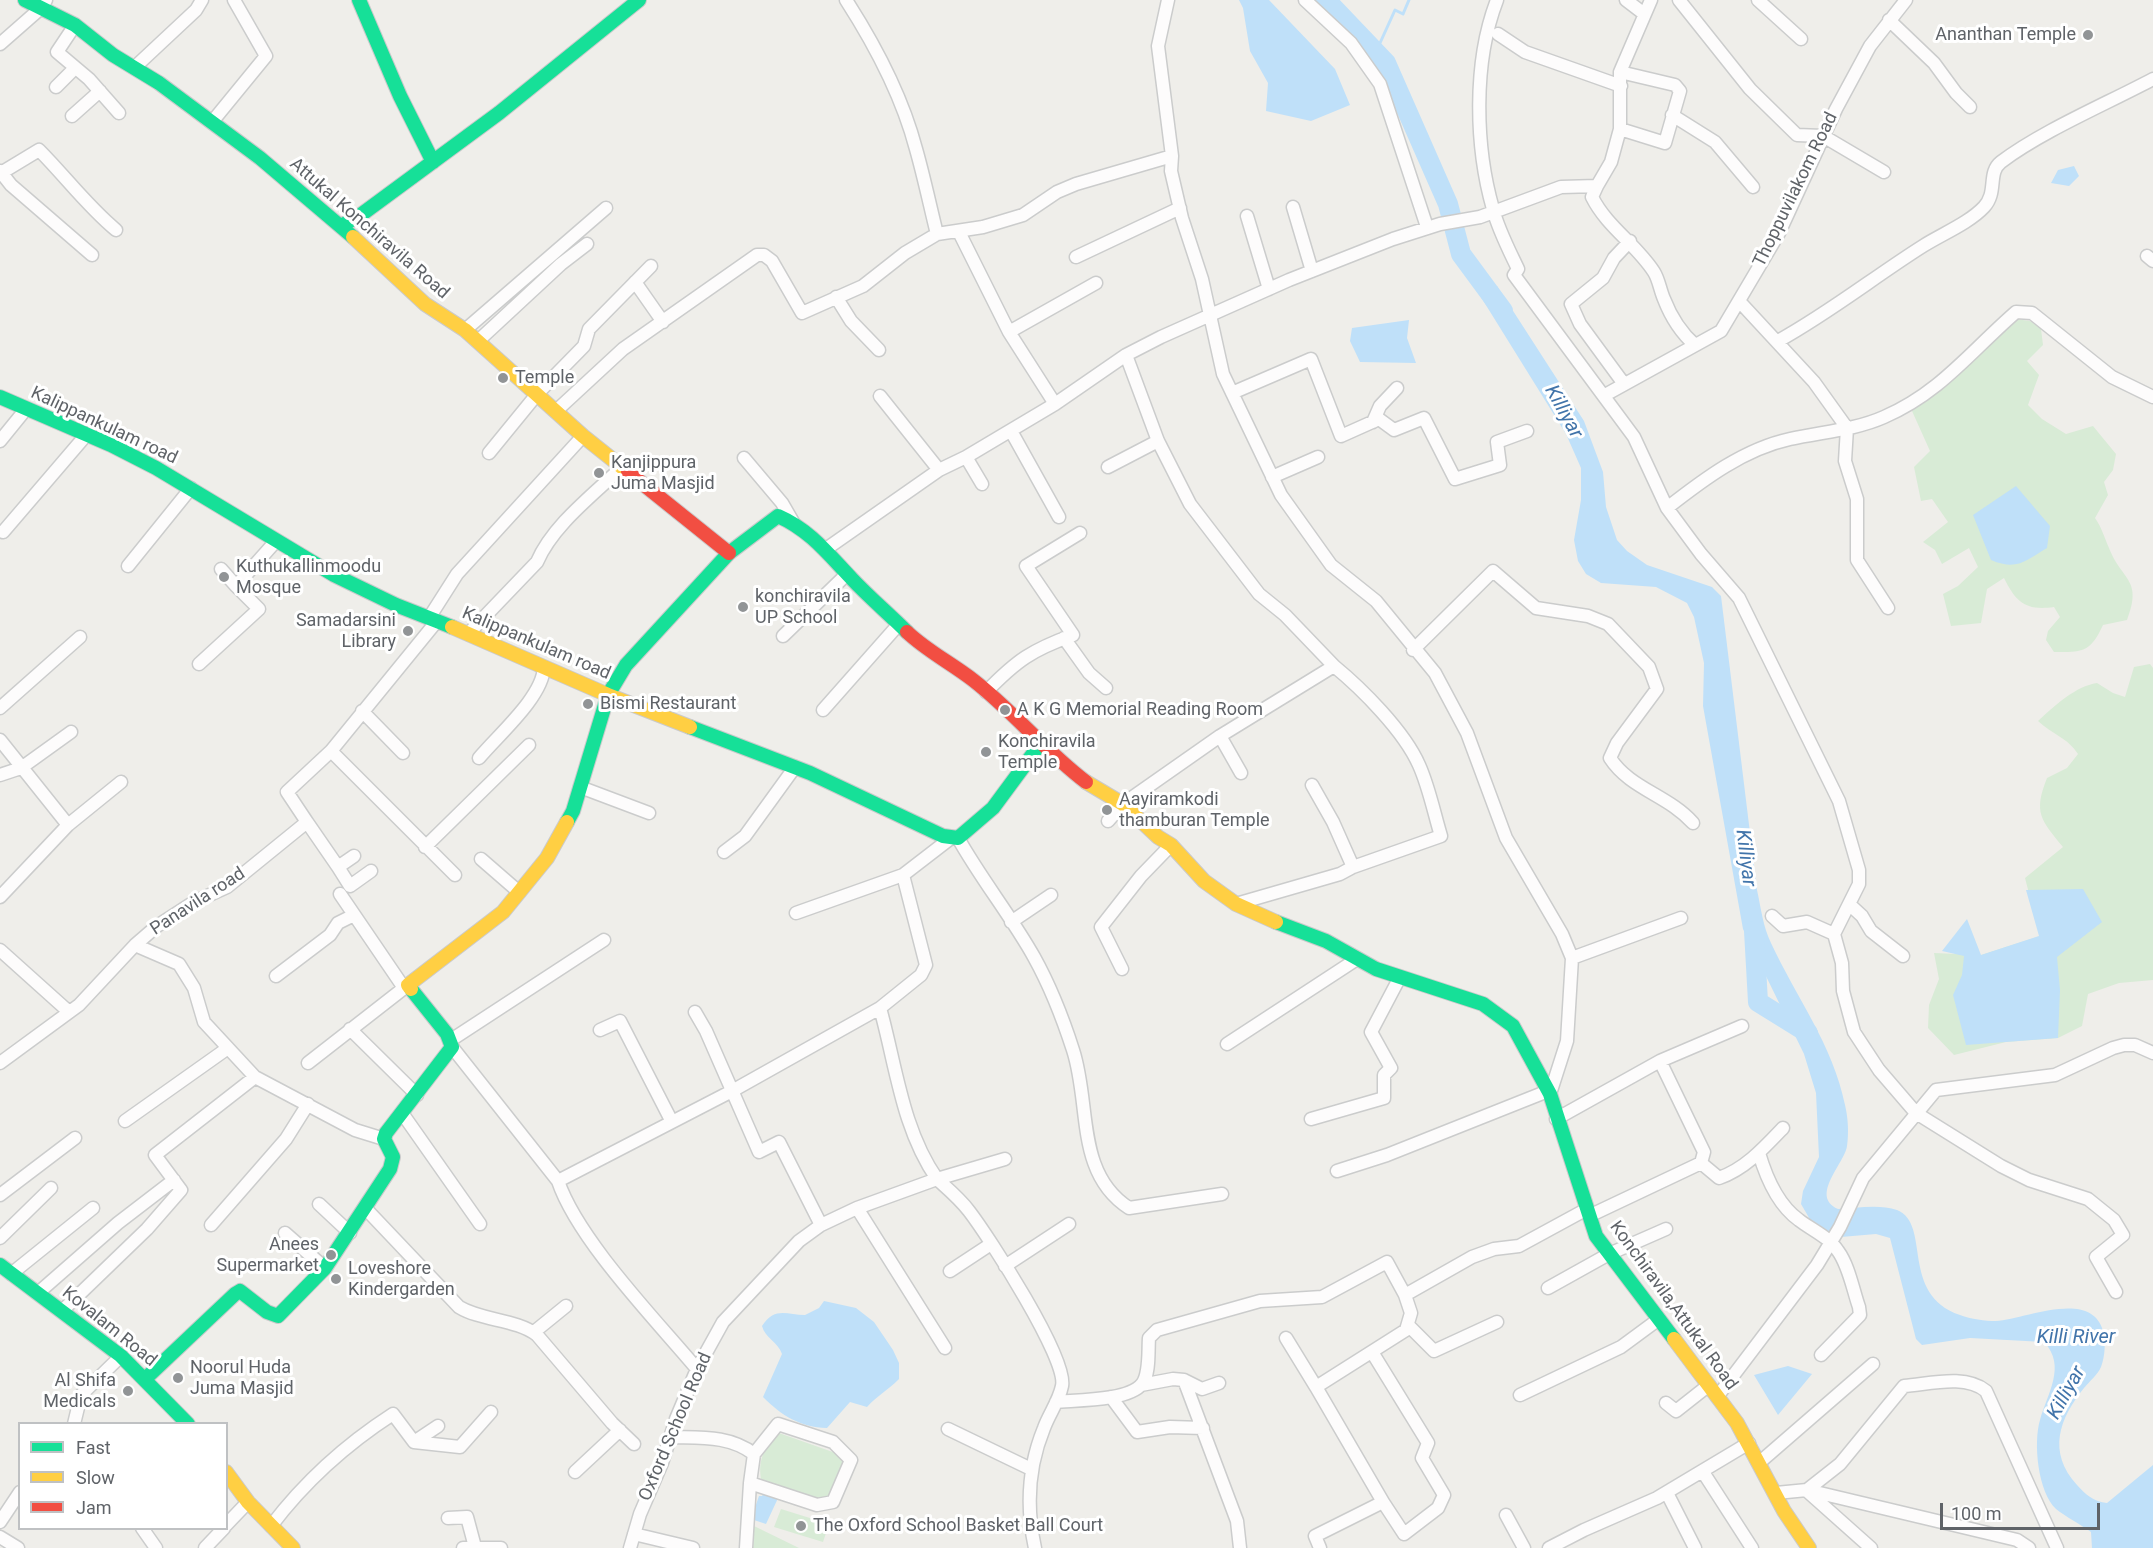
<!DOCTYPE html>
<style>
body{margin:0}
#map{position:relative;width:2153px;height:1548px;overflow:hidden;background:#efeeea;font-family:Roboto,sans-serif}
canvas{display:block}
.legend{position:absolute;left:18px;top:1422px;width:210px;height:108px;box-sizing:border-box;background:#fff;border:2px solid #bfc1c3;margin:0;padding:8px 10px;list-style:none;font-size:18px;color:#5f6368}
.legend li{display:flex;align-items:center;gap:12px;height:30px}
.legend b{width:30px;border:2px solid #bfc1c3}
.scale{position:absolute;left:1940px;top:1503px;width:160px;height:27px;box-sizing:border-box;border:3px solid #5f6368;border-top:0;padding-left:8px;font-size:18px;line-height:21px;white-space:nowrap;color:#5f6368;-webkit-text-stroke:4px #fff;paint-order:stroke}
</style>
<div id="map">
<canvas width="2153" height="1548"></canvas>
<ul class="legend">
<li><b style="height:8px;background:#16e098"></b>Fast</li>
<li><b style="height:8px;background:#ffcf43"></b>Slow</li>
<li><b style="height:8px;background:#f24e42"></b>Jam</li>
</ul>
<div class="scale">100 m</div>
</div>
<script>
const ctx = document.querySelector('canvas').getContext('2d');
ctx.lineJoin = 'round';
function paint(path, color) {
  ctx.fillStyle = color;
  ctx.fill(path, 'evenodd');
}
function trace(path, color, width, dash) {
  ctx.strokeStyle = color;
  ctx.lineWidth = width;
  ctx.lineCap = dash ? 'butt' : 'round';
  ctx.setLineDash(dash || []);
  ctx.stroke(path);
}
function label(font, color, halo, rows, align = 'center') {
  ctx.font = font + ' Roboto,sans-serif';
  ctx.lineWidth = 6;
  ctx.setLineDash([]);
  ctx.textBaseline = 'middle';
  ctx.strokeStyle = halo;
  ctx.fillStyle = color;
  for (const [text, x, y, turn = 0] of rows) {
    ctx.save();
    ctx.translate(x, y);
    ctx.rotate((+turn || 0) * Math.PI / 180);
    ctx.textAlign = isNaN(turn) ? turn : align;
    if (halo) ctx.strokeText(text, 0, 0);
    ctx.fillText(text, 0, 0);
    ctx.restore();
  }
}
const green = new Path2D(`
 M 2015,319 L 2030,321 L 2041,329 L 2043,345 L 2027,361 L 2039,375 L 2028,405 L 2042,419 L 2066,434 L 2093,426 L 2116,454 L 2113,470 L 2104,482 L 2108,495 L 2095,518 C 2102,528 2104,537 2109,548 C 2122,581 2143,579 2127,620 L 2103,625 C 2090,653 2083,652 2054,652 L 2046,640 L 2048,631 L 2060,617 L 2054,607 C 2025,611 2016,602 2004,578 L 1987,589 L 1981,623 L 1951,626 L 1943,594 L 1958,586 L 1978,567 L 1969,548 L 1942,564 L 1935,550 L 1923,542 L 1948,522 L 1932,499 L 1921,501 L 1914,467 L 1930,451 L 1912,411 L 1950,382 Z
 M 2150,664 L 2153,668 L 2153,980 L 2119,983 L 2088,994 L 2082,1026 L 2058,1038 L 2006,1042 L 1954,1055 L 1928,1028 L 1929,1005 L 1939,979 L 1934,953 L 1981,955 L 2040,936 L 2025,878 L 2063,847 C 2041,820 2033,813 2047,778 L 2067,768 L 2078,754 C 2068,738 2052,734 2038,721 C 2054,706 2076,686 2097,683 L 2113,693 L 2125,697 L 2134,667 Z
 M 776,1432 L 844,1456 C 846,1479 838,1488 823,1504 L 762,1484 C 757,1461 763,1451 776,1432 Z
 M 781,1509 L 829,1524 L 823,1542 L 774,1527 Z
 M 754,1526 L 799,1548 L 753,1548 Z`);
const water = new Path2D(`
 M 1239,0 L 1269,0 L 1335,69 L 1350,105 L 1311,121 L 1266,111 L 1268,83 L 1250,51 L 1243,8 Z
 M 2074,166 L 2079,176 L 2069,186 L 2051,183 L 2058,170 Z
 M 1497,286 L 1584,421 L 1603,472 L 1606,507 L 1617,540 L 1627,551 L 1647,565 L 1712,587 L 1721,596 L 1757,890 C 1761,908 1763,927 1771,943 C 1796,997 1833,1045 1845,1105 C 1848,1117 1849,1133 1847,1146 C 1845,1163 1809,1196 1838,1209 C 1856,1208 1880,1204 1897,1210 C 1932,1224 1899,1294 1960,1315 C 1971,1319 1985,1321 1996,1321 C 2024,1320 2091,1288 2103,1331 C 2106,1341 2105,1357 2101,1367 C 2098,1374 2089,1382 2084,1388 C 2059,1419 2047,1452 2077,1485 C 2085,1494 2094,1502 2107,1503 L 2153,1465 L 2153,1548 L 2092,1548 L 2091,1532 C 2080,1524 2066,1517 2056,1509 C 2038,1492 2033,1443 2040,1420 C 2047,1394 2067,1366 2044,1342 L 1970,1338 L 1922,1345 L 1916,1339 L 1890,1238 L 1876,1234 L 1841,1237 L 1825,1234 L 1815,1228 L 1801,1204 L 1803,1191 L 1819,1157 L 1816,1093 L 1804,1054 L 1743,929 L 1703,706 L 1704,663 L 1694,617 L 1687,603 L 1656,587 L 1601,583 L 1586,574 L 1578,561 L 1574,540 L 1581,500 L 1581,468 L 1566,434 L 1479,294 Z
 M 1409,320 L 1407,338 L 1416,363 L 1360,362 L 1350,341 L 1352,328 Z
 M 2016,486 L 2050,526 L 2047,548 C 2025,561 2017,571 1991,560 L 1973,515 Z
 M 2083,889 L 2102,922 L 2057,957 L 2060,990 L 2058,1038 L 1966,1045 L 1953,995 L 1962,975 L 1964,956 L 1942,951 L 1967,919 L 1981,955 L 2039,936 L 2026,890 Z
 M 824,1301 L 856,1308 L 874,1322 L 893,1350 L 899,1363 L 899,1379 C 888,1390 877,1396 867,1407 L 850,1402 L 827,1428 C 800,1427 782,1416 763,1397 L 782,1354 C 778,1342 765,1338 762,1326 C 775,1306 787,1315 805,1315 L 819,1308 Z
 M 1788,1366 L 1812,1374 L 1778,1415 L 1754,1375 Z
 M 765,1490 L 779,1496 L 766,1524 L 751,1519 L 759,1496 L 762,1496 Z`);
const stream = new Path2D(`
 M 1375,54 L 1395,10 L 1403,14 L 1409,0`);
const river = new Path2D(`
 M 1326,0 L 1386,63 L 1448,204 L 1461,254 L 1503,311
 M 1754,931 L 1758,1002 L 1808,1033`);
const street = new Path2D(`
 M 846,0 C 875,45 902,96 916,149 C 924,177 930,206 937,234
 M 1168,0 L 1158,46 L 1172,156 L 1171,171 L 1182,218 L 1202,279 L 1223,374 L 1281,495 L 1331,565 L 1376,601 L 1435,673 L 1467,733 L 1506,838 L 1562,934 L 1572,958 L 1567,1041 L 1550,1094
 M 1305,0 L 1351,43 L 1380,84 L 1427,227
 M 1497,0 C 1473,62 1475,146 1493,209 C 1498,229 1509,250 1518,269 L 1514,275 L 1634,437 L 1667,508 L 1701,554 L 1739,598 L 1839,801 L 1859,870 L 1859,884 L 1834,934 L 1842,963 L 1843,991 L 1854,1032 L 1879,1070 L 1916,1113 L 2001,1166 L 2029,1180 L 2088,1199 L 2114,1220 L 2123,1235 L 2096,1257 L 2116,1292
 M 1626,0 L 1643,13
 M 1679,0 L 1750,89 L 1797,135 L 1823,136 L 1884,172
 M 1758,0 L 1801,39
 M 1889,20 L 1934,63 L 1956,93 L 1970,107
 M 75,25 L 57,52 L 89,79 L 119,113
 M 1498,34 L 1525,52 L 1621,86
 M 0,44 L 41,8 L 46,0
 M 135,67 L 196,10 L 202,0
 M 56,87 L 75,68
 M 1672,115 L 1715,142 L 1753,187
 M 72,116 L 100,91
 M 212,122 L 266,56 L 234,0
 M 1620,129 L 1665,143 L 1680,91 L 1675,85 L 1620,72
 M 0,171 L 11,185 L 92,255
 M 1,173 L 39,150 C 65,176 87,206 116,230
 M 1597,186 L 1592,197 C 1607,227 1636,244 1654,272 C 1659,280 1660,290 1664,299 C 1671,317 1680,332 1695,345
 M 1293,207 L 1312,271
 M 1247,216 L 1269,289
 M 959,232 L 1009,332 L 1055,404
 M 2147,256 L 2153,261
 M 1076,257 L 1180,208
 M 635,282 L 663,322
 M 836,297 L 851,321 L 879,350
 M 1739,301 L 1814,382 L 1847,428 L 1845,461 L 1857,499 L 1857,560 L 1888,608
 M 465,330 L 606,208
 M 1009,332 L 1096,283
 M 478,341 L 561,264 L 587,244
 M 1778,341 C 1829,313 1874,277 1923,246 C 1942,234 1969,223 1984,207 C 1998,192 1987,173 2001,162 C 2042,131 2106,104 2153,79
 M 1624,384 L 1580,324 L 1571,304 L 1603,278 L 1614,258 L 1630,241
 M 1232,393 L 1311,359 L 1341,436 L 1379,419 L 1394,430 L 1424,418 L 1455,479 L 1500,465 L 1497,442 L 1527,431
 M 1605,395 L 1721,331 L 1779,233 L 1836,109 L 1870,46 L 1906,0
 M 880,396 L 939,470
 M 556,411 L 623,349 L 757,255 L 764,255 L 772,261 L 802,313 L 863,286 L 905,253 L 937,234 L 983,227 L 1023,215 L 1057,192 L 1076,184 L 1172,156
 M 1373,422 L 1380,406 L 1397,388
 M 1011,431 L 1059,517
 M 0,441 L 26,409
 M 489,453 L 538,393 L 584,346 L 589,329 L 651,266
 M 966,457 L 982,484
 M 744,458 L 782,503 L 793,522
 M 1108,467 L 1158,441
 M 1272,477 L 1318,457
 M 1667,508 C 1704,479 1744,449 1790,439 C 1821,432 1855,430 1884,417 C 1940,393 1971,351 2016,312 L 2032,313 L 2112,377 L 2153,397
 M 3,532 L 87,434
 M 826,549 L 939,470 L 966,457 L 1055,404 L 1126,355 L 1161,337 L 1289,280 L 1393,239 L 1440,224 L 1480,217 L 1561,187 L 1597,186 L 1611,162 L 1620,129 L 1620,72 L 1651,0
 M 128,566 L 191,488
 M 221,569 L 236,586
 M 429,618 L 457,574 L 583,436
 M 468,634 L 537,562 C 553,525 593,495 621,468
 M 783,636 L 847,574
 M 1064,638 L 1089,673 L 1106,688
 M 1413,650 L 1493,571 L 1536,608 L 1588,616 L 1608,624 L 1649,667 L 1657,689 L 1617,743 L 1610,758 C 1630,789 1668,795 1693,823
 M 199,664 L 259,609 L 236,586 L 276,541
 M 1334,666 C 1362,689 1404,731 1419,765 C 1429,787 1434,813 1441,836 L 1353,867
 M 986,692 C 1017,660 1032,650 1073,635 L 1026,566 L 1080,533
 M 0,708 L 80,637
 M 823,710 L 899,624
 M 362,711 L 403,753
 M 1220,736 L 1241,773
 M 0,740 L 68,825
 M 331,751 L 455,875
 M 479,758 C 498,735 543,697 544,667
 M 0,775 L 21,768 L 71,732
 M 580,787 L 649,813
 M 1108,821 L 1123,804 L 1220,736 L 1334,666 L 1285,615 L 1259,594 L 1190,504 L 1158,441 L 1126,355
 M 307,822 L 338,867 L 354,856
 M 958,838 C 981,879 1011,916 1034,957 C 1049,984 1064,1022 1073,1050 C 1091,1105 1075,1173 1129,1208 L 1222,1194
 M 425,847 L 529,745
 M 724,852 L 745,836 L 795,767
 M 481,859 L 519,892
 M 338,867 L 350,886 L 371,871
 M 340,894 L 404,988
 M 0,897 L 68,825 L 121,782
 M 1236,904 L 1340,874 L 1353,867 L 1333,822 L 1312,785
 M 1849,904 L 1862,916 L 1871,931 L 1903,956
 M 796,913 L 903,875
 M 1772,916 L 1783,926 L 1807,922 L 1834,934
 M 1011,922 L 1051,895
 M 135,945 L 179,964 L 194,988 L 204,1022 L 255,1077 L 355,1130 L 384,1139
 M 0,950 L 68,1011
 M 1572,958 L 1681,918
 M 1122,969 L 1101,927 L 1141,876 L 1171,845
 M 276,976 L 330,935 L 338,923 L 354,915
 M 695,1012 L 706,1031 L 759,1152 L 779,1142 L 821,1225
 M 350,1029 L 417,1095
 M 600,1030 L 620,1021 L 672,1122
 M 451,1040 L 604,940
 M 1227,1044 L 1357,959
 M 452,1047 L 558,1181 L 732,1091 L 880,1008
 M 0,1063 L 79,1005 L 135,945 L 157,926 L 194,902 L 227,887 L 307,822 L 287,792 L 331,751 L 437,621
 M 308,1063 L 408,985
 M 402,1113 L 480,1224
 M 1311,1119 L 1384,1098 L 1384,1075 L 1391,1068 L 1371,1032 L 1400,977
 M 1556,1119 L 1660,1061 L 1742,1026
 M 125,1121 L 228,1048
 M 1759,1153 C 1766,1177 1778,1205 1799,1220 C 1812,1230 1829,1237 1838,1251 C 1849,1266 1853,1290 1859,1307 L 1860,1315 L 1821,1355
 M 1005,1159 L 937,1179 C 948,1189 960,1199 969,1211 C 989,1237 1068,1359 1062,1386 C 1059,1401 1049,1414 1044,1428 C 1028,1467 1026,1507 1035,1548
 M 1701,1163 L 1719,1178 C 1745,1169 1764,1148 1783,1128
 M 1337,1171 L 1387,1155 L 1548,1091
 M 558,1181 C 578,1240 656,1320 697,1369
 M 0,1195 L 75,1138
 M 319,1204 L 350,1233
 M 857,1208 L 945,1348
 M 366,1209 L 459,1307 C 482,1321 516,1319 537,1335 L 612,1423 L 634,1444
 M 1589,1216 L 1701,1163 L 1704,1152 L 1660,1061
 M 211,1225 L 286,1139 L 308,1104
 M 285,1233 L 325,1268
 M 0,1238 L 51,1188
 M 1005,1266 L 1069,1224
 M 950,1271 L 991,1244
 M 11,1274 L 93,1208
 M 1548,1288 L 1609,1254 L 1666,1229
 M 38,1293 L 118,1223 L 174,1180
 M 63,1310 L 147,1229 L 181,1190 L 155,1155 L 255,1077
 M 1408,1325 L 1434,1351 L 1497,1322
 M 534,1332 L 566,1306
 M 1286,1338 L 1316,1387
 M 1372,1352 L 1428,1443 L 1422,1458 L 1444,1495 L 1438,1508 L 1404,1534 L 1383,1502
 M 1184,1380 L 1237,1521 L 1240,1548
 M 1141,1385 L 1173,1379 L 1184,1380 L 1202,1389 L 1219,1383
 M 1520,1395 L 1621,1347 L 1659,1319
 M 1111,1397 L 1137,1432 L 1170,1427 L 1203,1428
 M 1717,1397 L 1817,1265 L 1840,1227 L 1863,1178 L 1936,1090 L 2055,1075 L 2113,1048 L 2124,1045 L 2135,1045 L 2153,1053
 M 1056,1402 C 1077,1400 1128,1401 1142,1384 C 1150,1374 1148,1351 1149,1338 L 1157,1330 L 1260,1301 L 1322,1297 L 1387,1262 L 1405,1295 L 1472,1257 L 1494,1249 L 1519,1246 L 1587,1209
 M 1666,1403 L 1676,1411 L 1709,1385
 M 74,1424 L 81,1395 L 121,1356
 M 948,1429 L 1031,1469
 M 670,1437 C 700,1438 729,1435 754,1454 L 750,1483 L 817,1505 L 833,1502 L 851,1460 L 833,1442 L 778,1424 L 754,1454
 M 414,1442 L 460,1447 L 491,1412
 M 1760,1462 L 1873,1364
 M 575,1472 L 620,1430
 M 1703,1472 L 1752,1548
 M 1807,1490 L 2017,1540 L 2029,1548
 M 1807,1491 L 1871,1548
 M 1667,1493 L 1695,1548
 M 1776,1493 L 1807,1490 L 1840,1464 L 1904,1386 C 1930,1384 1965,1374 1986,1391 L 2057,1548
 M 1506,1515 L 1524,1548
 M 448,1518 L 467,1517 L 475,1547
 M 0,1522 L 20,1492
 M 226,1525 L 248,1502
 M 271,1526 C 306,1480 345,1445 393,1414 L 414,1442 L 438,1426
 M 142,1528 L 156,1548
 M 634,1534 L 693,1548
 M 0,1537 L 18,1548
 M 205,1548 L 224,1528
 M 463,1548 L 501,1548
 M 630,1548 L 640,1514 L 662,1463 L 676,1419 L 697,1369 L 723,1322 L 799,1241 L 821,1225 L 857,1208 L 937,1179 C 902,1129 896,1065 880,1008 L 921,975 L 926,965 L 903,875 L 951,838
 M 746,1548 L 750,1483
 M 1320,1548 L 1315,1536 L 1383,1502 L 1316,1387 L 1406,1330 L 1411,1313 L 1405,1295
 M 1549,1548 L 1584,1530 L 1657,1498 L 1749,1443`);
const fast = new Path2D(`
 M 25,0 L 75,25 L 113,55 L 159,83 L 260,158 L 353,237
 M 359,0 L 400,96 L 433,162
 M 341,226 L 362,214 L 499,113 L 639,0
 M 0,397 L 111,445 L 156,468 L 334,575 L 396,605 L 452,627
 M 690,727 L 810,773 L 943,836 L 958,838 L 993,808 L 1041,743
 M 567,822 L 573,811 L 608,695 L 626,665 L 729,553 L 778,516 C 810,530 829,555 852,579 C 870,598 889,614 907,632
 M 1276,922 L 1326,941 L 1376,969 L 1483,1004 L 1513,1026 L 1550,1094 L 1596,1236 L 1674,1339
 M 0,1265 L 121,1356 L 188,1424
 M 145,1379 L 235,1294 L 240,1291 L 267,1312 L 278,1316 L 325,1268 L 390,1169 L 393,1157 L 384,1139 L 386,1133 L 452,1047 L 447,1034 L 411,989`);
const slow = new Path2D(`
 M 353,237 L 425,304 L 465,330 L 583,436 L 628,472
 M 452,627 L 608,695 L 690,727
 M 1086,782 L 1123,804 L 1158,837 L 1171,845 L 1204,881 L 1236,904 L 1276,922
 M 411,989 L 408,985 L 503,912 L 547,858 L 567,822
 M 1674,1339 L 1737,1423 L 1784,1511 L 1809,1548
 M 226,1472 L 248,1502 L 293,1548`);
const jam = new Path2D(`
 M 628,472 L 729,553
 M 907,632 C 927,651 951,663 973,680 C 1013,711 1045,751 1086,782`);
const markers = [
 [2088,35,6,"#919496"],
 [503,378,6,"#919496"],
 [599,473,6,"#919496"],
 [224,577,6,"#919496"],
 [743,607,6,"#919496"],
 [408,631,6,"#919496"],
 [588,704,6,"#919496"],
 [1005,710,6,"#919496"],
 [986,752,6,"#919496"],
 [1107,810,6,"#919496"],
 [331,1255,6,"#919496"],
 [336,1279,6,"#919496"],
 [178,1378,6,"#919496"],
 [128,1391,6,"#919496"],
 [801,1526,6,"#919496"]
];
const poiNames = [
 ["Ananthan Temple",2076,35,"right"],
 ["Temple",515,378],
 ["Kanjippura",611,463],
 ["Juma Masjid",611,484],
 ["Kuthukallinmoodu",236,567],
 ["Mosque",236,588],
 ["konchiravila",755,597],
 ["UP School",755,618],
 ["Samadarsini",396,621,"right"],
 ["Library",396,642,"right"],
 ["Bismi Restaurant",600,704],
 ["A K G Memorial Reading Room",1017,710],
 ["Konchiravila",998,742],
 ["Temple",998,763],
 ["Aayiramkodi",1119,800],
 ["thamburan Temple",1119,821],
 ["Anees",319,1245,"right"],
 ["Supermarket",319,1266,"right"],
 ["Loveshore",348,1269],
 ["Kindergarden",348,1290],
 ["Noorul Huda",190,1368],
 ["Juma Masjid",190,1389],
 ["Al Shifa",116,1381,"right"],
 ["Medicals",116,1402,"right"],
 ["The Oxford School Basket Ball Court",813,1526]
];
const streetNames = [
 ["Thoppuvilakom Road",1796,190,-64],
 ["Attukal Konchiravila Road",369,229,41],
 ["Kalippankulam road",104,426,25],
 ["Kalippankulam road",536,644,23],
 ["Panavila road",198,902,-33],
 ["Konchiravila,Attukal Road",1673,1306,54],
 ["Kovalam Road",109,1327,39],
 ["Oxford School Road",676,1427,-67]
];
const waterNames = [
 ["Killiyar",1563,412,61],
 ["Killiyar",1745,858,83],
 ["Killi River",2076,1338],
 ["Killiyar",2067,1393,-61]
];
paint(green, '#d8ebd6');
paint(water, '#bfe0f9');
trace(stream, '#bfe0f9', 3);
trace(river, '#bfe0f9', 20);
trace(street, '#cbcccc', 15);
trace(fast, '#cacacb', 16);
trace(slow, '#cacacb', 16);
trace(jam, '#cacacb', 16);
trace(street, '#fdfcfc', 12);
trace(fast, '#16e098', 14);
trace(slow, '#ffcf43', 14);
trace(jam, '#f24e42', 14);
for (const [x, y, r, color] of markers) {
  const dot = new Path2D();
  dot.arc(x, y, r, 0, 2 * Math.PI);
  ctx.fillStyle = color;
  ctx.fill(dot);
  trace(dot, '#fff', 2);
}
label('18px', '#5f6368', '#fff', poiNames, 'left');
label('18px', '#5f6368', '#fff', streetNames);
label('italic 20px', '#4174aa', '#fff', waterNames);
</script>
